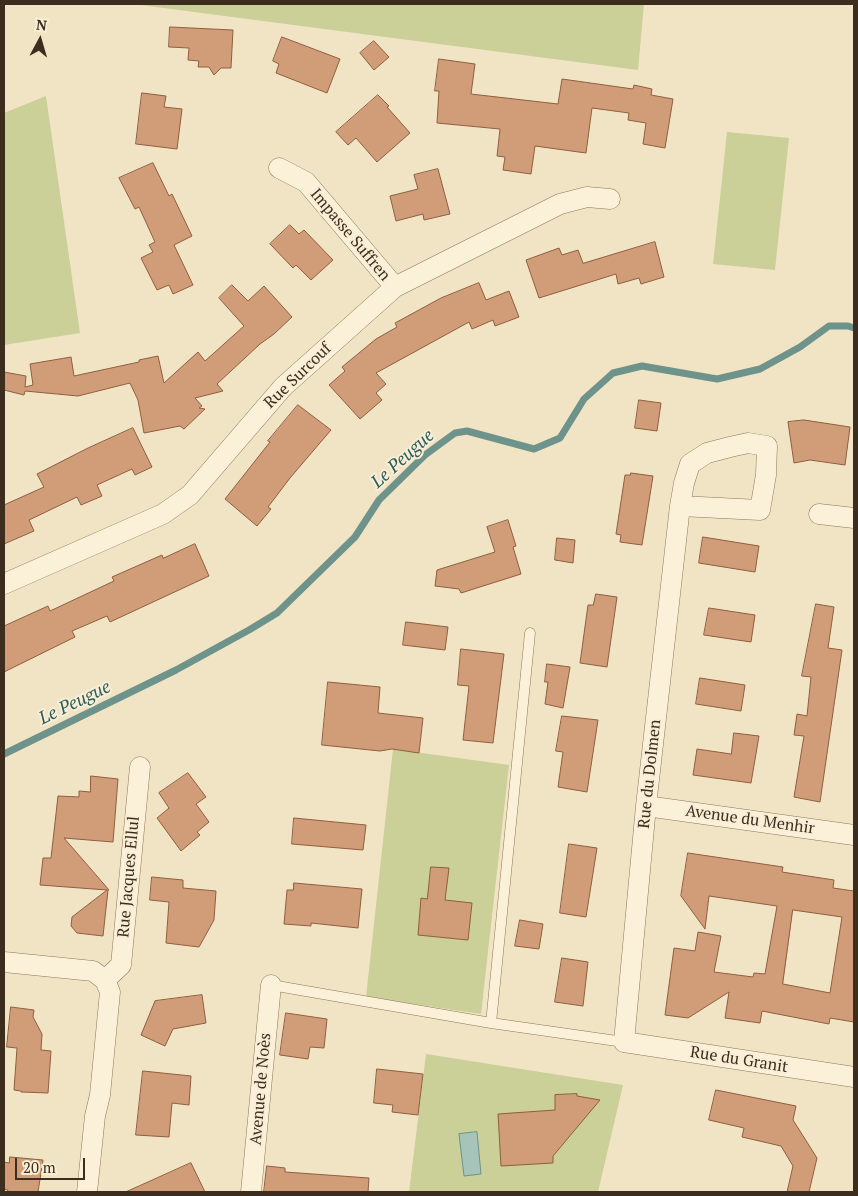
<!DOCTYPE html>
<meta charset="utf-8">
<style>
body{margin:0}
#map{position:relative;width:858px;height:1196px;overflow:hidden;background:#f1e4c5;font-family:"PT Serif",serif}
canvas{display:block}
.frame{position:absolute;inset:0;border:5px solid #3d2d1e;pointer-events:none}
.north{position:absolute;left:15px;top:15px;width:50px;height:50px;-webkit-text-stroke:4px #f8eed5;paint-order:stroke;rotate:6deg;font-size:14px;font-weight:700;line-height:20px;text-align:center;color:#3d2d1e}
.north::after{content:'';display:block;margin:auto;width:18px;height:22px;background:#3d2d1e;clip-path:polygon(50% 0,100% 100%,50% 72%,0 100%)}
.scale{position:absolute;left:15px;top:1158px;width:70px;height:22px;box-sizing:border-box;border:2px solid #3d2d1e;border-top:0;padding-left:6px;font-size:15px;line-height:18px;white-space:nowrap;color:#3d2d1e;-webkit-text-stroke:4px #f8eed5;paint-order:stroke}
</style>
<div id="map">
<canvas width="858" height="1196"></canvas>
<div class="frame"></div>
<div class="north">N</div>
<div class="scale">20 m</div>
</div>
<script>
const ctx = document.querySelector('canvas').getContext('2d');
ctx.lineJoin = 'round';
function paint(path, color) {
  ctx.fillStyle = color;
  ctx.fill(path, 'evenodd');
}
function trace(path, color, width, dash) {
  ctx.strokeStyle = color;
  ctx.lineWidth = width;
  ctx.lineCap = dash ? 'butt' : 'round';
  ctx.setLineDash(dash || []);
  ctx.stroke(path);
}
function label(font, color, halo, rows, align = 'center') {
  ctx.font = font + ' "PT Serif",serif';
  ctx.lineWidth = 4;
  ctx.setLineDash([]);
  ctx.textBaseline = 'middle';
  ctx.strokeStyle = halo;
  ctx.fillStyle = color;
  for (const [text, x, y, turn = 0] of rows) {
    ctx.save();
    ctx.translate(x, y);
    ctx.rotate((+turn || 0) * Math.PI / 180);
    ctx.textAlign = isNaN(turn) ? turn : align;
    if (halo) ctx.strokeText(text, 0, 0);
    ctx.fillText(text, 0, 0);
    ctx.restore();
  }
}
const green = new Path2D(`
 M 133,4 L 644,4 L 638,70 Z
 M 46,96 L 80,333 L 4,345 L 4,113 Z
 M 727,132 L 789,138 L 775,270 L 713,264 Z
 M 393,749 L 509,765 L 481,1014 L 366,997 Z
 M 426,1054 L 623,1085 L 598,1192 L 409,1192 Z`);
const water = new Path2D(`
 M 477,1132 L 481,1174 L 464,1176 L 459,1134 Z`);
const stream = new Path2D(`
 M 4,754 L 176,670 L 249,630 L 277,613 L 355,537 L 379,500 L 425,455 L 455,433 L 467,431 L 534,449 L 560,438 L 584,399 L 613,373 L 642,366 L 717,379 L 760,369 L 800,347 L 829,326 L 848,326 L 854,328`);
const building = new Path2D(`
 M 170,27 L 233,30 L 231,68 L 221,68 L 214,75 L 209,67 L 198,67 L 199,61 L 188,60 L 189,48 L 169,47 Z
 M 282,37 L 340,59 L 327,93 L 276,73 L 279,64 L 273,61 Z
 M 374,41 L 389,57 L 374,70 L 360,53 Z
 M 439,59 L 475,64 L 471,94 L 558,104 L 562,79 L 633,89 L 634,85 L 652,89 L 651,95 L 673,99 L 665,148 L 643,144 L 646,123 L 628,120 L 629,113 L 592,108 L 586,153 L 535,146 L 531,174 L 503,170 L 505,157 L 497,156 L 500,129 L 437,123 L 439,91 L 435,91 Z
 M 142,93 L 166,96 L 164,107 L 182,109 L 177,149 L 136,144 Z
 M 378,95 L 389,106 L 387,107 L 410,133 L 377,162 L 356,138 L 348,145 L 336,132 Z
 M 153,163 L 169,196 L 172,194 L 192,236 L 174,245 L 193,285 L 173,294 L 169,285 L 157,290 L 141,258 L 153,252 L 149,245 L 155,242 L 139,207 L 135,209 L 119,178 Z
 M 438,169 L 450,214 L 424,220 L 423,214 L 396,221 L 390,196 L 418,189 L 414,175 Z
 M 290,225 L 299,234 L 304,230 L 333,260 L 311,280 L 296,265 L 293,268 L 270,244 Z
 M 655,242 L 664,277 L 641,284 L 639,278 L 618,284 L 616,274 L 539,298 L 526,260 L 559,248 L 562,255 L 578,250 L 583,263 Z
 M 479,283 L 486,300 L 509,291 L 519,317 L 495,326 L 493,320 L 472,329 L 469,322 L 376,373 L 386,384 L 376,393 L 382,400 L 360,419 L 329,385 L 345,371 L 342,367 L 376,339 L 397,327 L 395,323 L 441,298 Z
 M 232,285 L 248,301 L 264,286 L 292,317 L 274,334 L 260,344 L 217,384 L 223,391 L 195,398 L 202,406 L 199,408 L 205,409 L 184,429 L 180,426 L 144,433 L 138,400 L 130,383 L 78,396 L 25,391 L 24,395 L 4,390 L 4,372 L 26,376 L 25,387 L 33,385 L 30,364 L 71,357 L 74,376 L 139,362 L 139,360 L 158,356 L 164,383 L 198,352 L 205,361 L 244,326 L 219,298 Z
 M 639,400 L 661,403 L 657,431 L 635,428 Z
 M 298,405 L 331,430 L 290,478 L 268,507 L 271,509 L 257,526 L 225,499 L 270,442 L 268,441 Z
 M 804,420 L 850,427 L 845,465 L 810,460 L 794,463 L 788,422 Z
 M 133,428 L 152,467 L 135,475 L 132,469 L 97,485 L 102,496 L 81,505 L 77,497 L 29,520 L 34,531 L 4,544 L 4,505 L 44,487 L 37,474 L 88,448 Z
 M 631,473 L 653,476 L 642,545 L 620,542 L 621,535 L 616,534 L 625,475 L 630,475 Z
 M 508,520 L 516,546 L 513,547 L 521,574 L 461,593 L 459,589 L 435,586 L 437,570 L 495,552 L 487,527 Z
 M 703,537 L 759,546 L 755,572 L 699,563 Z
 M 557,538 L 575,540 L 573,563 L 555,560 Z
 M 195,544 L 209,576 L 110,622 L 107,616 L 72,631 L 75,637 L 4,672 L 4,626 L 48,606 L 50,611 L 114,581 L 112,577 L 162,555 L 163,558 Z
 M 596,594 L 617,597 L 607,667 L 580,663 L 588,605 L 593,605 Z
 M 816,604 L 834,607 L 828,648 L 842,650 L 820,802 L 794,797 L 804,736 L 794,735 L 797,714 L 807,716 L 811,677 L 802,676 Z
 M 709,608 L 755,615 L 751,642 L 704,635 Z
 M 406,622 L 448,627 L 445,650 L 403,645 Z
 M 461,649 L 504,654 L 493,743 L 463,740 L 469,686 L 458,685 Z
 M 547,664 L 570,667 L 563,708 L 545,704 L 548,682 L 545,682 Z
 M 700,678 L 745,685 L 741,711 L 696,704 Z
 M 328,682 L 380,687 L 378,713 L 423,718 L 419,753 L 392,749 L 380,751 L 322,745 Z
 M 562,716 L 598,720 L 587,792 L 558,787 L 563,752 L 556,751 Z
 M 734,733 L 759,736 L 751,783 L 693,775 L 697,749 L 731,754 Z
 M 188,773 L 206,797 L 196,804 L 209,822 L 197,832 L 200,835 L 181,851 L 157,818 L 169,808 L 159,793 Z
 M 91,776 L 118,779 L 113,842 L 64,838 L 109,890 L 108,890 L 103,936 L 77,933 L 71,926 L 72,917 L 107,890 L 40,885 L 43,858 L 51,858 L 58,796 L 79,797 L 79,791 L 90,792 Z
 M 294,818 L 366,825 L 363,850 L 292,844 Z
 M 569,844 L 597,848 L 586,917 L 560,913 Z
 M 688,853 L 783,867 L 782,872 L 834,880 L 833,888 L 854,891 L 854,1022 L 830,1018 L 829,1024 L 762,1011 L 760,1023 L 725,1018 L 729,992 L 688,1018 L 665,1015 L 674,948 L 695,951 L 698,932 L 721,936 L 714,972 L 753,977 L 754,973 L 765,974 L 777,906 L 709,896 L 705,929 L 681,896 ZM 793,910 L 842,917 L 830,993 L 783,984 Z
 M 431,867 L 449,868 L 445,900 L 472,903 L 468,940 L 418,935 L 421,898 L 427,899 Z
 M 152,877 L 183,880 L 183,888 L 216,891 L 214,920 L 199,947 L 166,943 L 169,902 L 150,900 Z
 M 294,883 L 362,889 L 358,928 L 311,923 L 311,926 L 284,924 L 287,890 L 293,890 Z
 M 520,920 L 543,924 L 539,949 L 515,946 Z
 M 562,958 L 588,962 L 583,1006 L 555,1002 Z
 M 202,995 L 206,1023 L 173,1029 L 165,1046 L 141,1035 L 155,1001 Z
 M 11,1007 L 34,1010 L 33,1017 L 42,1034 L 41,1050 L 51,1051 L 48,1093 L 21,1092 L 21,1091 L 14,1090 L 17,1048 L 7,1047 Z
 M 286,1013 L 327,1019 L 324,1048 L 310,1047 L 308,1059 L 280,1055 Z
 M 377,1069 L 423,1074 L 418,1115 L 392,1112 L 393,1105 L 374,1103 Z
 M 143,1071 L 191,1076 L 189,1105 L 172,1103 L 169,1137 L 136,1135 Z
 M 716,1090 L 796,1106 L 793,1120 L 817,1158 L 809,1192 L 787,1192 L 793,1166 L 781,1146 L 742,1137 L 744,1128 L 709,1120 Z
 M 577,1094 L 577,1096 L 600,1100 L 553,1156 L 553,1163 L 501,1166 L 498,1114 L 555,1110 L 555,1095 Z
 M 10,1157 L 43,1160 L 38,1192 L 7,1192 L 8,1190 L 4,1189 L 4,1162 L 9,1163 Z
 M 191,1163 L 205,1192 L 126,1192 Z
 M 267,1166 L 285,1168 L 285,1172 L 369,1178 L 368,1192 L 264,1192 Z`);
const service = new Path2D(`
 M 271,985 L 491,1023 L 624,1042
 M 491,1023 L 530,633`);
const minor = new Path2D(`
 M 279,168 L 306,182 L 395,287
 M 680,506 L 760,510 L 766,475 L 767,446 L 748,443 L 730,447 L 707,453 L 690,464 L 684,483 L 680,506 L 646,806 L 624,1042 L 854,1077
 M 819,514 L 854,518
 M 4,584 L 163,514 L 190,495 L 283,387 L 395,287 L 560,204 L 587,197 L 610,199
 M 646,806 L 854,835
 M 4,962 L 93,971 L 105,980 L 110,992 L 100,1095 L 95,1116 L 87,1192
 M 105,980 L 121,965 L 140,767
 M 251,1192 L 271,985`);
const streetNames = [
 ["Impasse Suffren",350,235,50],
 ["Rue Surcouf",298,376,-44],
 ["Rue du Dolmen",650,774,-84],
 ["Avenue du Menhir",750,820,8],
 ["Rue Jacques Ellul",129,877,-85],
 ["Rue du Granit",739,1060,9],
 ["Avenue de Noès",261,1089,-85]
];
const waterNames = [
 ["Le Peugue",403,459,-42],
 ["Le Peugue",75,703,-26]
];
paint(green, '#cad098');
paint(water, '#a7c4bb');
trace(water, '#6d938a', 1);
trace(stream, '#6d938a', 7);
paint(building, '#d19d79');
trace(building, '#8e5e3e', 1);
trace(service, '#8e7559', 11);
trace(minor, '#8e7559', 21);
trace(service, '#fbf1d9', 10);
trace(minor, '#fbf1d9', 20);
label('16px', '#3d2d1e', '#f8eed5', streetNames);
label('italic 18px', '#2d5d5a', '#f8eed5', waterNames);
</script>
